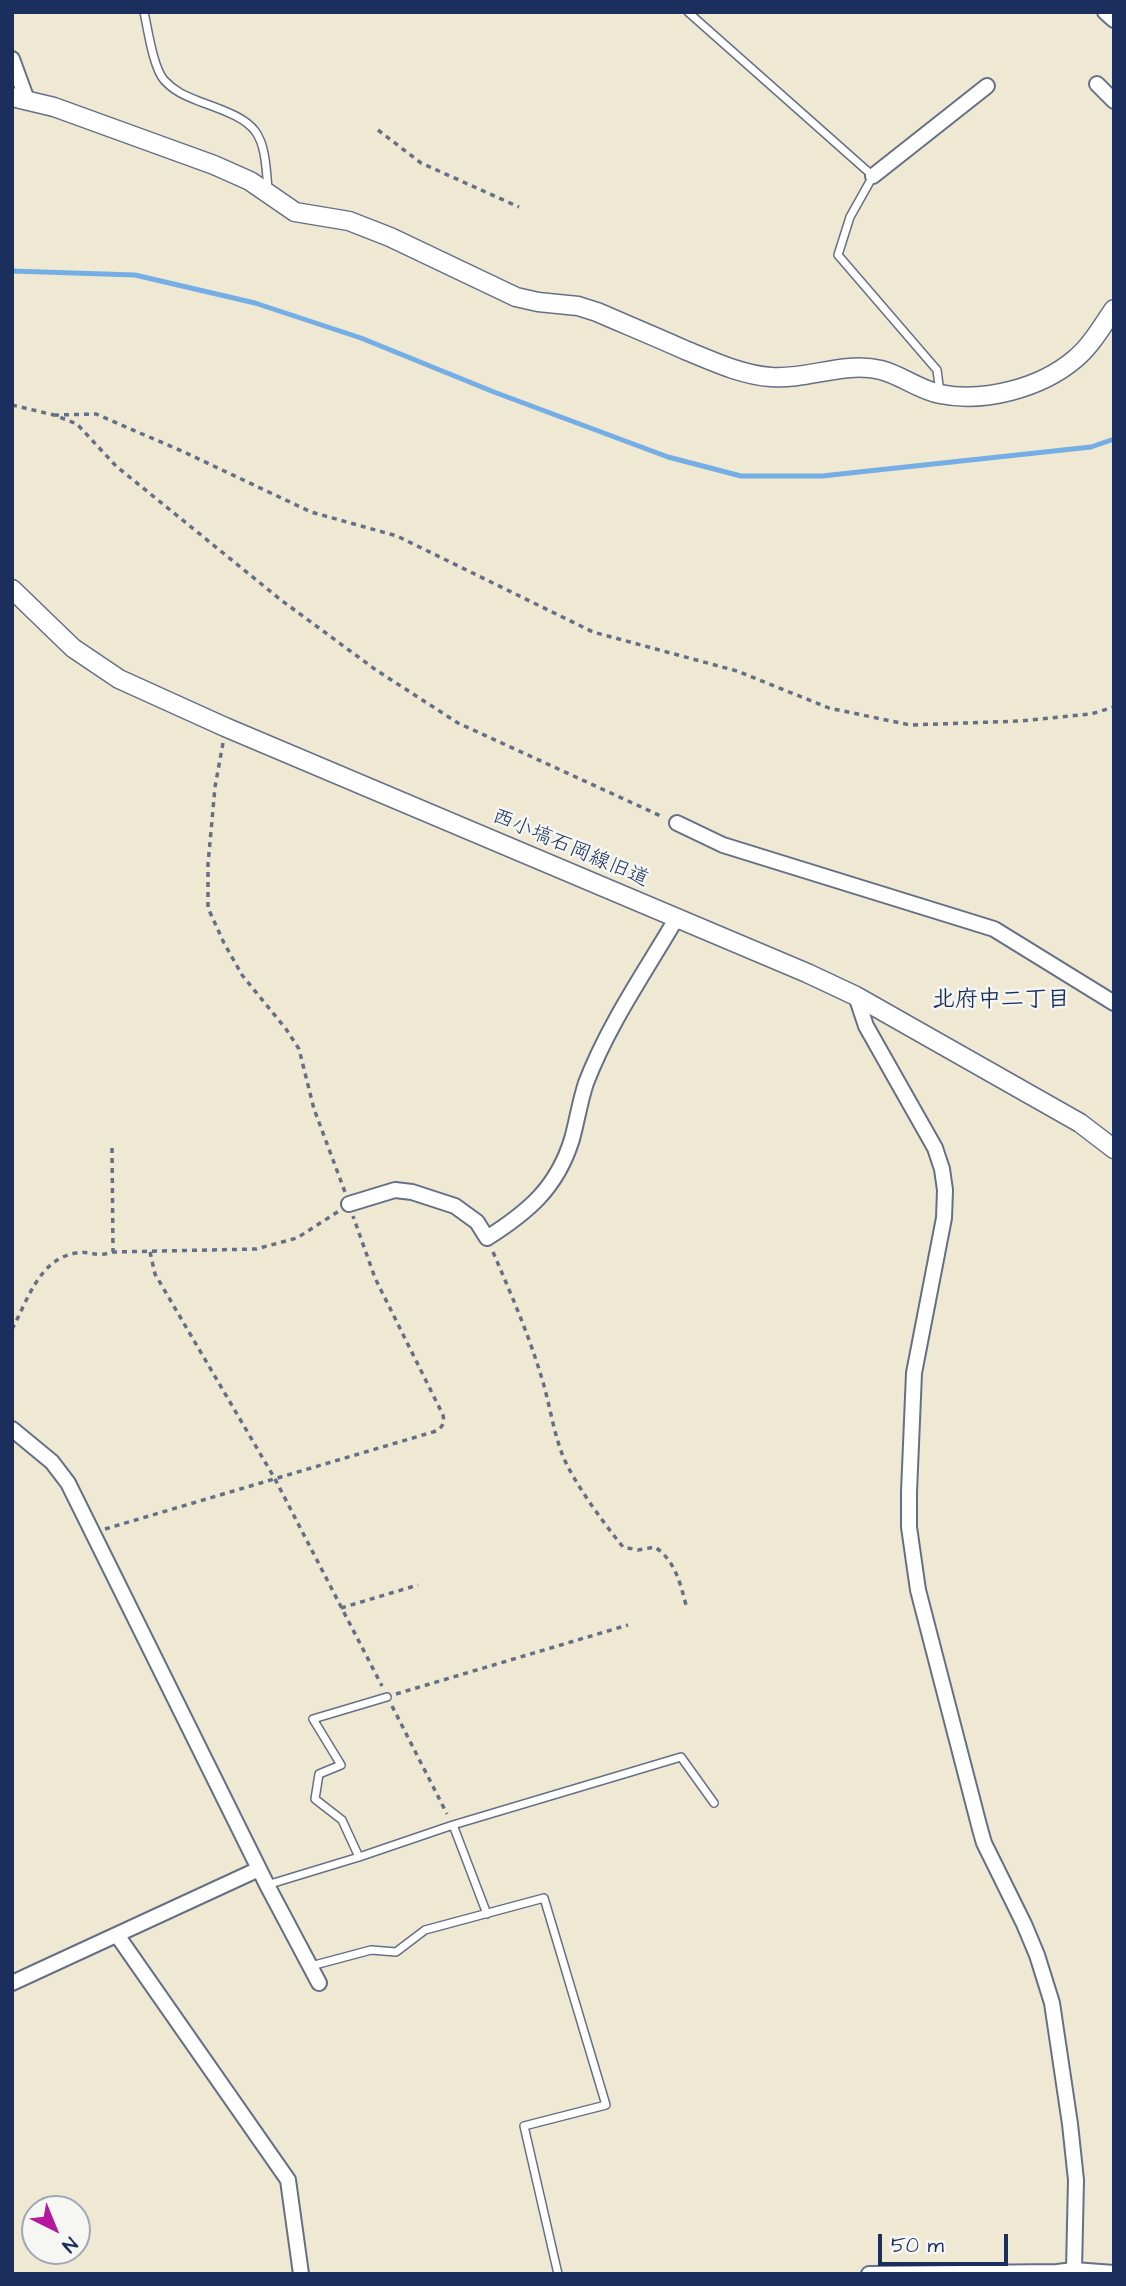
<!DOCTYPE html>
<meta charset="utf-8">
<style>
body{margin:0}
#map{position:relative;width:1126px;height:2286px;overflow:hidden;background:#efe9d4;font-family:"Architects Daughter",sans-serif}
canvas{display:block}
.frame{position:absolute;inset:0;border:14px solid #1b2f5e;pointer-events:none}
.north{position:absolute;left:21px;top:2195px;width:70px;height:70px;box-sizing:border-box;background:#f6f6f2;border:2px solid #9ea6b7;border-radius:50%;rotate:137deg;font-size:19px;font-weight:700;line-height:28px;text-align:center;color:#1b2f5e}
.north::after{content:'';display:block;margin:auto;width:24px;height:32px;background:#b5179e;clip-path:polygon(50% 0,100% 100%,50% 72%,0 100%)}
.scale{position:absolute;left:878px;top:2234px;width:130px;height:32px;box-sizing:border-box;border:4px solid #1b2f5e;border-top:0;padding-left:9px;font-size:21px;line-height:24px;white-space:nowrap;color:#1b2f5e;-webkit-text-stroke:5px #f6f6f2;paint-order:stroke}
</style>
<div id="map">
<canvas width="1126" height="2286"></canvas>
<div class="frame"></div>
<div class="north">N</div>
<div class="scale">50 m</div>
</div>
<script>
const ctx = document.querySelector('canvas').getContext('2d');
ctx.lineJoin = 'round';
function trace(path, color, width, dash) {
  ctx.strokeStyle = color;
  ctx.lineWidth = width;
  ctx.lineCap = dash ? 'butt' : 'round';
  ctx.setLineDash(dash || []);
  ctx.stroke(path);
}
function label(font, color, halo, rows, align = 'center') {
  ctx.font = font + ' "Architects Daughter","Klee One",sans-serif';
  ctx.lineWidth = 5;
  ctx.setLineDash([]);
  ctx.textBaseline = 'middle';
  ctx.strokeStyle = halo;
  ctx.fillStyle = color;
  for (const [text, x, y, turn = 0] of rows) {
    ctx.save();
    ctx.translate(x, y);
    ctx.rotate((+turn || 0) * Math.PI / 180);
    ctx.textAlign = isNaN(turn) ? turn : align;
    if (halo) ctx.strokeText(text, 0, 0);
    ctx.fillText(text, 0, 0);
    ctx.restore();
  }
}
const stream = new Path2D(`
 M 12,271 L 135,275 L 255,303 L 361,338 L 494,392 L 668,457 L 741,476 L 822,476 L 1091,447 L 1114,439`);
const path = new Path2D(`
 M 378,130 L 421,163 L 519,207
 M 12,405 L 54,415 L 77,424 L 116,466 L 281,600 L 376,670 L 458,723 L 663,817
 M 54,415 L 96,414 L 184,452 L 311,512 L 397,536 L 593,632 L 737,671 L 829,708 L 910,725 L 1021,721 L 1091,714 L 1114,707
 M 223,743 L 215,787 L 208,864 L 208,908 L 224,943 L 242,975 L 286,1029 L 299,1049 L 314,1109 L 345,1192
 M 112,1148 L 113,1252
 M 150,1252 L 155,1274 L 275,1479 L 382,1686
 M 493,1252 C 511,1294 529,1335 542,1379 C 551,1408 554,1440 568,1467 C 583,1495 603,1522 623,1547 L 638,1550 L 655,1547 C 675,1561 680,1582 686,1605
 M 12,1329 C 28,1300 39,1259 76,1253 C 90,1250 95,1258 113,1252 L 256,1249 L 297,1238 L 339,1211
 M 105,1529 L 433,1432 C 442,1429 445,1424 443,1415 L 375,1278 L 353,1216
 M 341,1608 L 418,1585
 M 396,1694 L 628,1625
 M 392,1706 L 447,1814`);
const service = new Path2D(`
 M 144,12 C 148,30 153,67 164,80 C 175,92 186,96 201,102 C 260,123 264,129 268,191
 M 688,12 L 873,176 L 850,217 L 838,255 L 937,370 L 940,393
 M 453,1825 L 487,1914
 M 359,1857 L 342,1820 L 315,1799 L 319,1774 L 341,1765 L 313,1719 L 387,1697
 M 267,1885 L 359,1857 L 453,1825 L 681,1757 L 714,1803
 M 311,1966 L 371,1950 L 396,1952 L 425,1930 L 544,1898 L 606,2105 L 524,2126 L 558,2274`);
const minor = new Path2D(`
 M 1105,12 L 1114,20
 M 12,59 L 27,100
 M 1097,84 L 1114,101
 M 873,176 L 987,86
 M 677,823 L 723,845 L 994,929 L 1114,1003
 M 856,996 L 866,1026 L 935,1148 L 942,1169 L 945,1190 L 944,1218 L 914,1373 L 909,1492 L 909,1527 L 918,1590 L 980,1829 L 984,1843 L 1024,1924 L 1037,1955 L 1052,2003 L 1070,2124 L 1076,2180 L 1074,2270
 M 349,1204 L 395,1190 L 412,1192 L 455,1206 L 477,1222 L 487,1238 C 528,1212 557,1188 572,1139 C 577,1121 580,1101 586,1083 C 608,1025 645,972 676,919
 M 12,1429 L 52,1462 L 68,1483 L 267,1885 L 319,1983
 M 117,1935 L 288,2180 L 301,2274
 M 12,1983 L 259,1869
 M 869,2274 L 1057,2272 L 1074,2270 L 1114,2273`);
const tertiary = new Path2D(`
 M 12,97 L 54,107 L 214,165 L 250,181 L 295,212 L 349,221 L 390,237 L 516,297 L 538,302 L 578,306 L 597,312 C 627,325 656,337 685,350 C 712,361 741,375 771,377 C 808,380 843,361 881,370 C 901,375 919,390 940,394 C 984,403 1041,388 1075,359 C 1091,346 1102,326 1114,309
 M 12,589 L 73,648 L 119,679 L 225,727 L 807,973 L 856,996 L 1080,1123 L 1114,1149`);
const streetNames = [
 ["西小塙石岡線旧道",570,849,23]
];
const neighbourhoodNames = [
 ["北府中二丁目",1001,1001]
];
trace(stream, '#75aee5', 5);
trace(service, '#657087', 10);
trace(minor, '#657087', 18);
trace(tertiary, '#657087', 21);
trace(path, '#657087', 3.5, [5, 5]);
trace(service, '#fff', 7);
trace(minor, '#fff', 14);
trace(tertiary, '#fff', 18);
label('21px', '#1b2f5e', '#f6f6f2', streetNames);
label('bold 23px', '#1b2f5e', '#f6f6f2', neighbourhoodNames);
</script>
